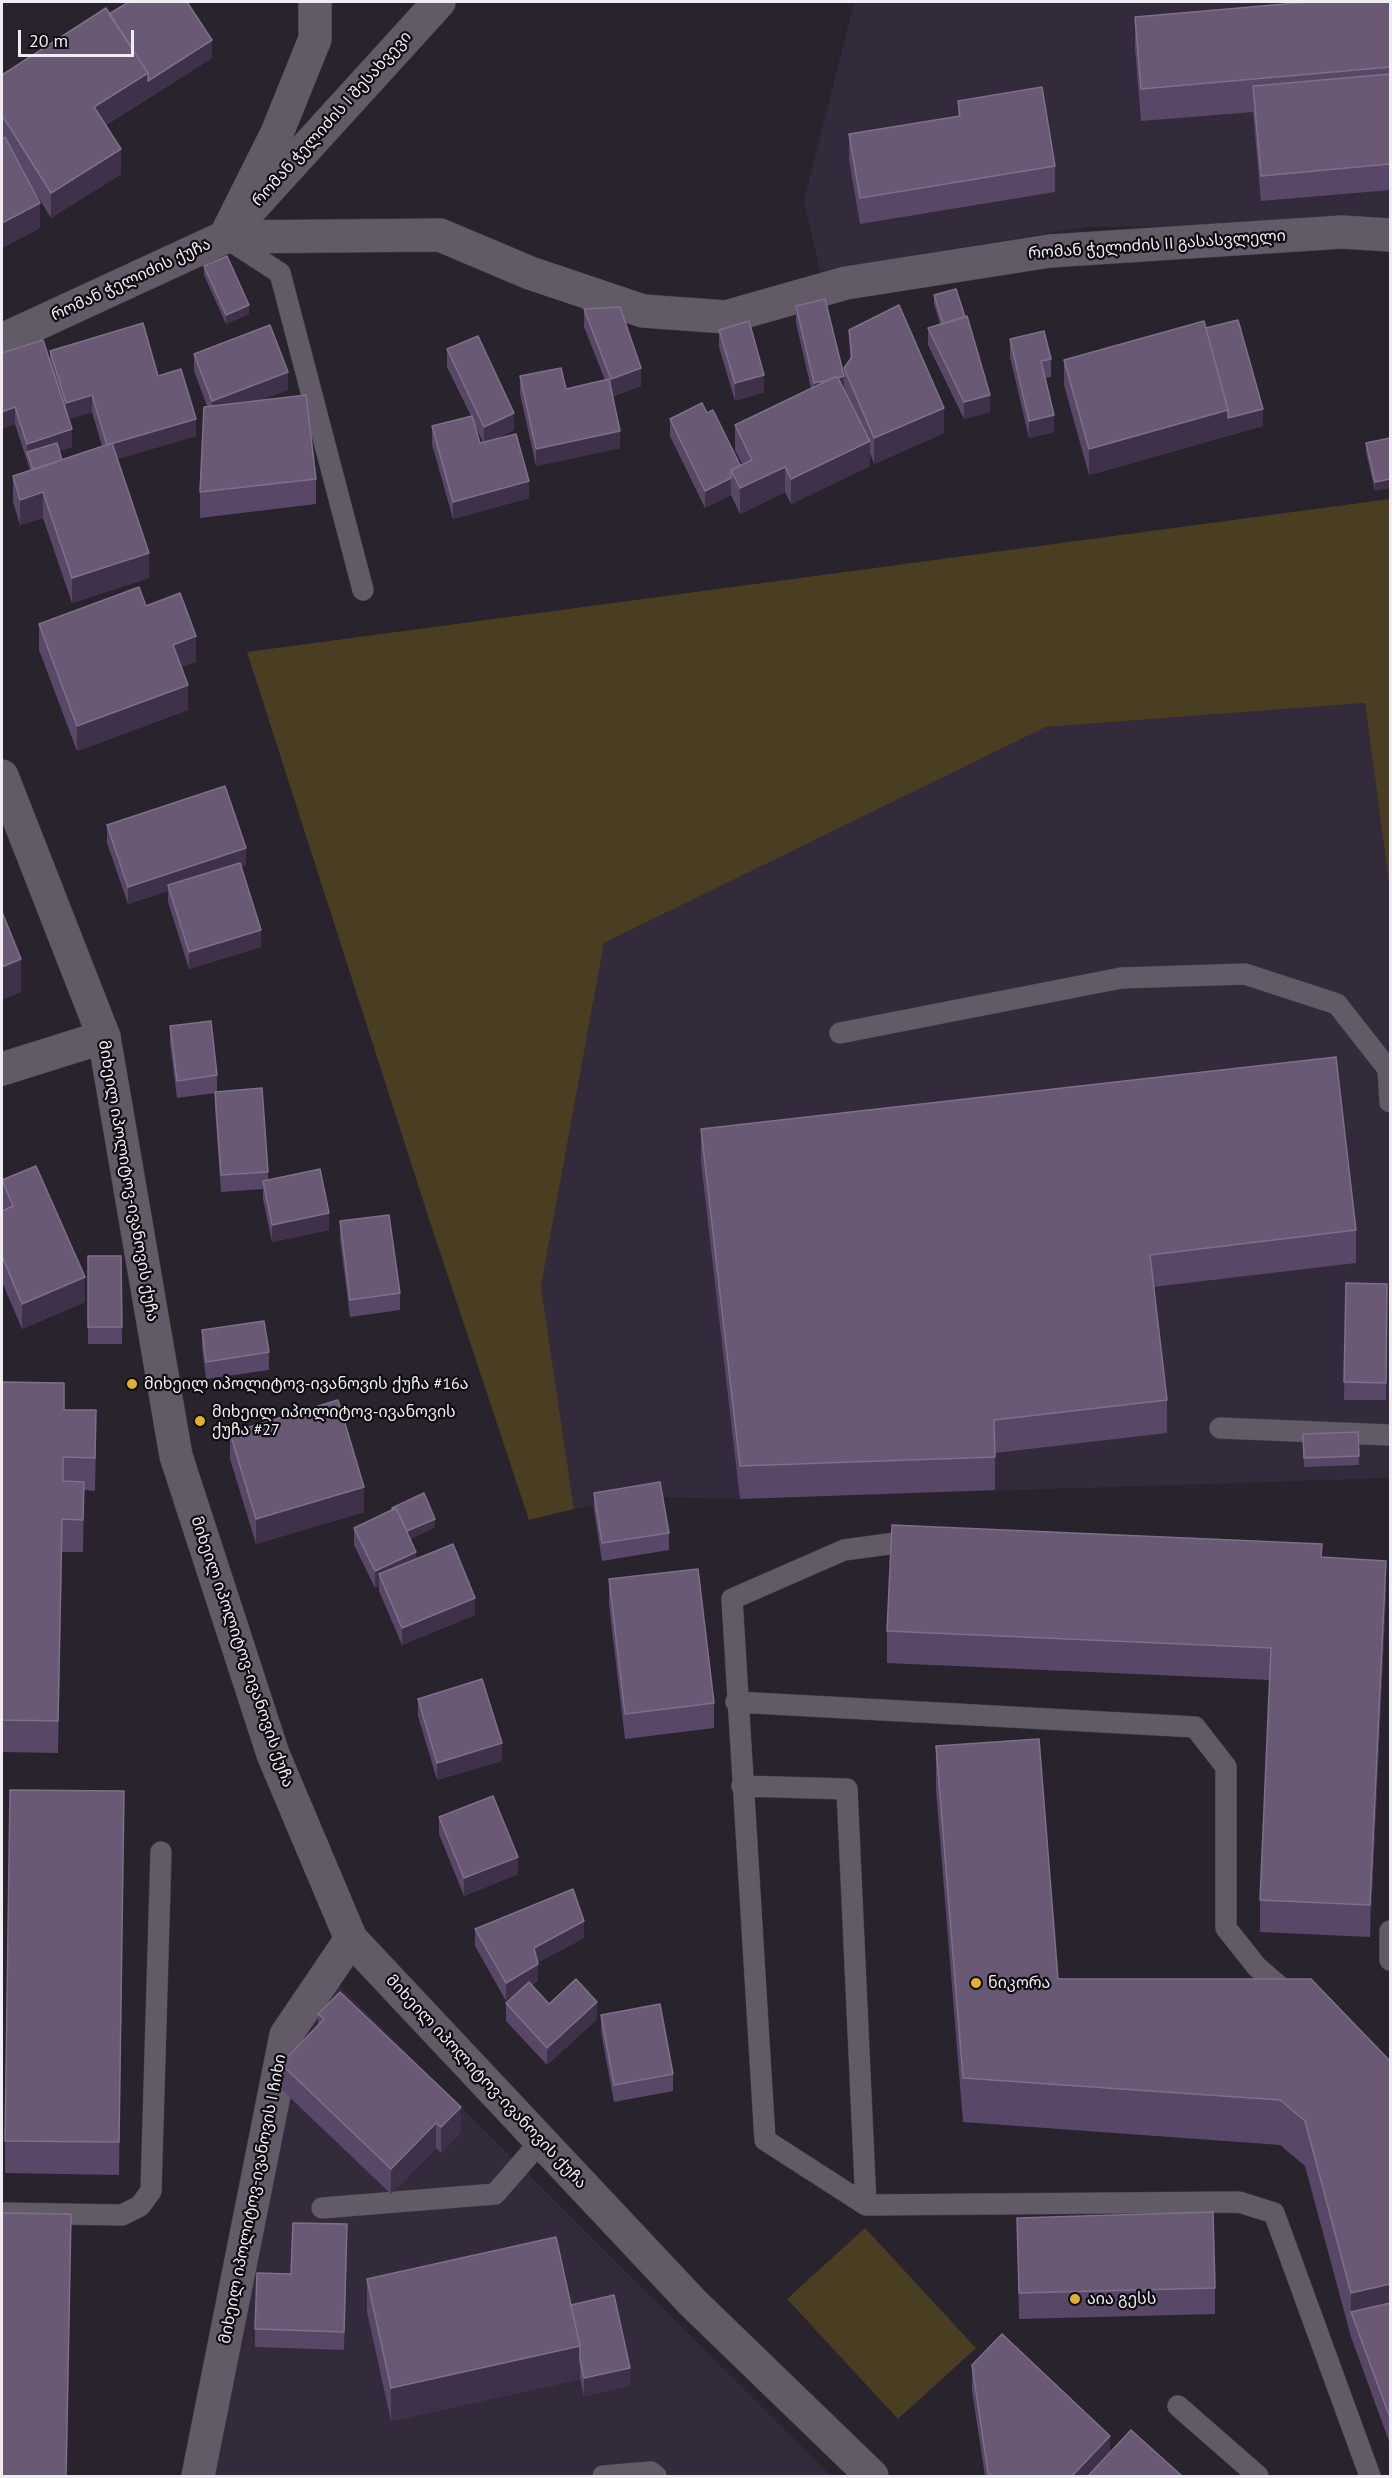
<!DOCTYPE html>
<meta charset="utf-8">
<style>
body{margin:0}
#map{position:relative;width:1392px;height:2478px;overflow:hidden;background:#29232e;font-family:"PT Sans",sans-serif}
canvas{display:block}
.frame{position:absolute;inset:0;border:3px solid #f0ecf3;pointer-events:none}
.scale{position:absolute;left:18px;top:30px;width:116px;height:27px;box-sizing:border-box;border:3px solid #f0ecf3;border-top:0;padding-left:8px;font-size:18px;line-height:21px;white-space:nowrap;color:#f0ecf3;-webkit-text-stroke:4px #110e13;paint-order:stroke}
</style>
<div id="map">
<canvas width="1392" height="2478"></canvas>
<div class="frame"></div>
<div class="scale">20 m</div>
</div>
<script>
const ctx = document.querySelector('canvas').getContext('2d');
ctx.lineJoin = 'round';
function paint(path, color) {
  ctx.fillStyle = color;
  ctx.fill(path, 'evenodd');
}
function trace(path, color, width, dash) {
  ctx.strokeStyle = color;
  ctx.lineWidth = width;
  ctx.lineCap = dash ? 'butt' : 'round';
  ctx.setLineDash(dash || []);
  ctx.stroke(path);
}
function label(font, color, halo, rows, align = 'center') {
  ctx.font = font + ' "PT Sans","Noto Sans Georgian",sans-serif';
  ctx.lineWidth = 4.5;
  ctx.setLineDash([]);
  ctx.textBaseline = 'middle';
  ctx.strokeStyle = halo;
  ctx.fillStyle = color;
  for (const [text, x, y, turn = 0] of rows) {
    ctx.save();
    ctx.translate(x, y);
    ctx.rotate((+turn || 0) * Math.PI / 180);
    ctx.textAlign = isNaN(turn) ? turn : align;
    if (halo) ctx.strokeText(text, 0, 0);
    ctx.fillText(text, 0, 0);
    ctx.restore();
  }
}
const built = new Path2D(`
 M 854,2 L 1390,2 L 1390,224 L 1086,227 L 820,271 L 804,201 Z
 M 1365,703 L 1390,891 L 1390,1478 L 740,1499 L 662,1497 L 574,1509 L 541,1287 L 604,943 L 1046,727 Z
 M 338,1984 L 831,2476 L 208,2476 L 282,2074 Z`);
const green = new Path2D(`
 M 1390,499 L 1390,891 L 1365,703 L 1046,727 L 604,943 L 541,1287 L 574,1509 L 529,1520 L 429,1219 L 247,652 Z
 M 865,2228 L 976,2348 L 898,2419 L 787,2299 Z`);
const service = new Path2D(`
 M 226,238 L 280,273 L 363,590
 M 840,1033 L 1121,978 L 1245,974 L 1337,1004 L 1388,1069 L 1390,1102
 M 1220,1428 L 1390,1435
 M 918,1540 L 844,1550 L 732,1599 L 765,2140 L 866,2205 L 1239,2202 L 1274,2213 L 1370,2476
 M 736,1702 L 1195,1727 L 1226,1767 L 1226,1928 L 1257,1967 L 1292,1997
 M 742,1786 L 847,1789 L 866,2205
 M 1390,1931 L 1390,1960
 M 322,2208 L 495,2194 L 541,2141
 M 2,2213 L 122,2215 L 140,2206 L 151,2191 L 161,1852
 M 1178,2406 L 1258,2476
 M 603,2476 L 651,2472 L 656,2476`);
const minor = new Path2D(`
 M 236,225 L 439,2
 M 225,237 L 440,235 L 530,273 L 643,311 L 726,317 L 846,283 L 1050,251 L 1342,232 L 1390,235
 M 2,1069 L 104,1037
 M 198,2476 L 286,2035 L 351,1939`);
const tertiary = new Path2D(`
 M 2,340 L 225,237 L 277,133 L 315,39 L 315,2
 M 2,776 L 104,1037 L 176,1456 L 273,1754 L 351,1939 L 693,2303 L 872,2476`);
const wall = new Path2D(`
 M 1390,2 L 1390,190 L 1261,201 L 1253,112 L 1141,121 L 1135,49 L 1135,17 Z
 M 109,14 L 212,58 L 106,125 L 121,174 L 51,218 L 30,184 L 40,228 L 2,248 L 2,75 Z
 M 958,101 L 1055,166 L 1055,192 L 860,224 L 849,160 L 849,134 L 958,117 Z
 M 204,266 L 249,314 L 226,324 L 204,275 Z
 M 934,295 L 990,412 L 964,419 L 928,345 L 928,328 L 940,324 L 934,304 Z
 M 796,306 L 844,376 L 844,368 L 850,360 L 849,330 L 944,433 L 874,464 L 870,453 L 870,466 L 791,504 L 785,492 L 740,514 L 731,495 L 705,508 L 670,436 L 670,419 L 707,413 L 740,465 L 742,464 L 735,450 L 735,425 L 811,388 L 796,323 Z
 M 584,309 L 641,386 L 613,396 L 620,448 L 536,466 L 520,394 L 520,376 L 566,389 L 605,380 L 584,327 Z
 M 1206,328 L 1263,426 L 1089,475 L 1064,385 L 1064,360 Z
 M 719,330 L 764,392 L 735,401 L 719,347 Z
 M 1010,339 L 1051,359 L 1051,377 L 1045,378 L 1054,432 L 1029,438 L 1010,357 Z
 M 447,349 L 514,430 L 493,440 L 529,498 L 453,519 L 432,444 L 432,426 L 471,416 L 447,367 ZM 475,426 L 482,440 L 483,443 L 480,443 Z
 M 50,351 L 158,376 L 196,436 L 117,459 L 149,578 L 72,603 L 43,518 L 20,525 L 13,502 L 13,476 L 30,470 L 15,424 L 2,353 L 50,363 ZM 92,412 L 102,446 L 62,460 L 59,451 L 72,447 L 69,419 Z
 M 194,354 L 288,390 L 260,400 L 316,479 L 316,504 L 200,518 L 200,492 L 207,406 L 194,371 Z
 M 1390,438 L 1375,491 L 1366,452 L 1366,443 Z
 M 146,606 L 196,662 L 181,667 L 188,710 L 77,751 L 39,650 L 39,624 Z
 M 107,825 L 246,865 L 241,867 L 261,947 L 189,969 L 168,902 L 168,891 L 128,904 L 107,843 Z
 M 170,1026 L 217,1075 L 217,1091 L 268,1172 L 268,1180 L 329,1230 L 272,1242 L 263,1199 L 263,1189 L 221,1192 L 215,1109 L 215,1093 L 177,1098 L 170,1043 Z
 M 701,1129 L 1356,1230 L 1356,1263 L 1153,1287 L 1167,1400 L 1167,1433 L 995,1453 L 995,1490 L 740,1499 L 701,1162 Z
 M 2,1180 L 85,1302 L 22,1329 L 2,1282 L 2,1211 L 4,1210 L 2,1206 Z
 M 340,1221 L 400,1293 L 400,1310 L 350,1317 L 340,1239 Z
 M 88,1256 L 121,1256 L 122,1344 L 88,1344 Z
 M 1346,1283 L 1387,1284 L 1386,1400 L 1344,1400 Z
 M 202,1330 L 269,1352 L 269,1370 L 206,1379 L 202,1347 Z
 M 2,1382 L 64,1410 L 96,1443 L 95,1491 L 84,1490 L 83,1552 L 62,1552 L 58,1753 L 2,1752 Z
 M 1358,1432 L 1359,1465 L 1304,1467 L 1303,1434 Z
 M 230,1433 L 364,1512 L 256,1544 L 230,1459 Z
 M 594,1493 L 669,1533 L 669,1550 L 602,1561 L 594,1510 Z
 M 392,1508 L 435,1527 L 410,1539 L 416,1559 L 475,1615 L 402,1645 L 379,1591 L 379,1586 L 375,1588 L 354,1545 L 354,1528 L 392,1510 Z
 M 1322,1558 L 1386,1593 L 1370,1937 L 1260,1932 L 1260,1900 L 1270,1680 L 887,1663 L 887,1631 Z
 M 609,1579 L 714,1703 L 714,1728 L 625,1739 L 609,1605 Z
 M 418,1699 L 502,1761 L 437,1780 L 418,1716 Z
 M 936,1746 L 1058,1979 L 1390,2061 L 1390,2444 L 1351,2337 L 1305,2166 L 1280,2145 L 963,2122 L 936,1790 Z
 M 124,1791 L 119,2175 L 5,2173 L 5,2141 Z
 M 439,1817 L 518,1874 L 464,1896 L 439,1834 Z
 M 475,1929 L 584,1938 L 537,1963 L 538,1981 L 532,1985 L 549,2004 L 597,2019 L 547,2065 L 506,2021 L 506,2003 L 514,1996 L 506,2001 L 475,1946 Z
 M 318,2014 L 461,2132 L 441,2153 L 436,2148 L 391,2194 L 281,2089 L 281,2064 L 318,2025 Z
 M 601,2015 L 673,2074 L 673,2091 L 614,2102 L 601,2032 Z
 M 1017,2218 L 1215,2288 L 1215,2314 L 1019,2319 Z
 M 347,2242 L 344,2350 L 255,2347 L 255,2329 Z
 M 367,2279 L 571,2305 L 630,2385 L 584,2396 L 580,2378 L 580,2379 L 391,2421 L 367,2312 Z
 M 972,2365 L 1110,2452 L 1182,2476 L 985,2476 L 972,2391 Z`);
const shadedWall = new Path2D(`
 M 212,40 L 212,58 L 94,132 L 94,107 L 148,73 Z
 M 121,149 L 121,174 L 51,218 L 51,193 Z
 M 40,203 L 40,228 L 2,248 L 2,223 Z
 M 249,305 L 249,314 L 226,324 L 226,315 Z
 M 641,368 L 641,386 L 611,396 L 611,379 Z
 M 288,372 L 288,390 L 212,419 L 212,401 Z
 M 764,375 L 764,392 L 735,401 L 735,383 Z
 M 844,376 L 844,394 L 814,401 L 814,383 Z
 M 92,395 L 92,412 L 66,420 L 66,403 Z
 M 990,395 L 990,412 L 964,419 L 964,402 Z
 M 15,407 L 15,424 L 2,429 L 2,412 Z
 M 944,408 L 944,433 L 874,464 L 874,438 Z
 M 1263,409 L 1263,426 L 1089,475 L 1089,449 L 1228,410 Z
 M 514,413 L 514,430 L 484,444 L 484,427 Z
 M 1054,415 L 1054,432 L 1029,438 L 1029,421 Z
 M 196,419 L 196,436 L 107,462 L 107,445 Z
 M 72,429 L 72,447 L 30,460 L 27,453 L 27,444 Z
 M 620,431 L 620,448 L 536,466 L 536,449 Z
 M 870,441 L 870,466 L 791,504 L 791,479 Z
 M 785,467 L 785,492 L 740,514 L 740,488 Z
 M 731,478 L 731,495 L 705,508 L 705,491 Z
 M 1390,479 L 1390,488 L 1375,491 L 1375,482 Z
 M 529,481 L 529,498 L 453,519 L 453,502 Z
 M 43,492 L 43,518 L 20,525 L 20,500 Z
 M 149,553 L 149,578 L 72,603 L 72,578 Z
 M 196,636 L 196,662 L 173,670 L 173,645 Z
 M 188,685 L 188,710 L 77,751 L 77,726 Z
 M 246,848 L 246,865 L 170,890 L 168,885 L 168,891 L 128,904 L 128,887 Z
 M 261,930 L 261,947 L 189,969 L 189,952 Z
 M 21,959 L 21,992 L 2,1000 L 2,967 Z
 M 329,1213 L 329,1230 L 272,1242 L 272,1225 Z
 M 85,1277 L 85,1302 L 22,1329 L 22,1304 Z
 M 364,1487 L 364,1512 L 256,1544 L 256,1519 Z
 M 62,1519 L 62,1552 L 58,1753 L 58,1721 Z
 M 435,1519 L 435,1527 L 404,1542 L 404,1533 Z
 M 416,1552 L 416,1569 L 379,1574 L 379,1586 L 375,1588 L 375,1571 Z
 M 1386,1561 L 1386,1593 L 1370,1937 L 1370,1905 Z
 M 475,1598 L 475,1615 L 402,1645 L 402,1628 Z
 M 502,1743 L 502,1761 L 437,1780 L 437,1763 Z
 M 518,1857 L 518,1874 L 464,1896 L 464,1878 Z
 M 584,1921 L 584,1938 L 534,1965 L 534,1948 Z
 M 538,1964 L 538,1981 L 506,2001 L 506,1983 Z
 M 597,2002 L 597,2019 L 547,2065 L 547,2048 Z
 M 461,2107 L 461,2132 L 441,2153 L 441,2127 Z
 M 436,2123 L 436,2148 L 391,2194 L 391,2169 Z
 M 71,2214 L 67,2476 L 66,2476 Z
 M 347,2224 L 347,2242 L 344,2350 L 344,2332 Z
 M 1390,2284 L 1390,2329 L 1351,2312 L 1351,2293 Z
 M 580,2346 L 580,2379 L 391,2421 L 391,2388 Z
 M 630,2368 L 630,2385 L 584,2396 L 584,2378 Z
 M 1110,2436 L 1110,2462 L 1096,2476 L 1072,2476 Z`);
const building = new Path2D(`
 M 129,2 L 187,2 L 212,40 L 148,81 L 148,73 L 109,14 Z
 M 1308,2 L 1390,2 L 1390,67 L 1141,89 L 1135,17 Z
 M 106,8 L 148,73 L 94,107 L 121,149 L 51,193 L 2,115 L 2,75 Z
 M 1390,74 L 1390,164 L 1261,176 L 1253,86 Z
 M 1042,87 L 1055,166 L 860,198 L 849,134 L 960,116 L 958,101 Z
 M 5,137 L 40,203 L 2,223 L 2,139 Z
 M 227,256 L 249,305 L 226,315 L 204,266 Z
 M 956,289 L 965,317 L 943,324 L 934,295 Z
 M 825,299 L 844,376 L 838,378 L 837,376 L 829,380 L 814,383 L 796,306 Z
 M 899,305 L 944,408 L 874,438 L 844,368 L 852,357 L 849,330 Z
 M 620,307 L 641,368 L 611,379 L 584,309 Z
 M 967,316 L 990,395 L 964,402 L 928,328 Z
 M 1238,320 L 1263,409 L 1228,418 L 1228,410 L 1206,328 Z
 M 749,321 L 764,375 L 735,383 L 719,330 Z
 M 1204,321 L 1228,410 L 1089,449 L 1064,360 Z
 M 143,323 L 158,376 L 181,369 L 196,419 L 107,445 L 92,395 L 66,403 L 50,351 Z
 M 270,325 L 288,372 L 212,401 L 194,354 Z
 M 1044,331 L 1051,359 L 1041,361 L 1054,415 L 1029,421 L 1010,339 Z
 M 478,336 L 514,413 L 484,427 L 447,349 Z
 M 43,340 L 72,429 L 27,444 L 15,407 L 2,412 L 2,353 Z
 M 561,368 L 566,389 L 609,379 L 620,431 L 536,449 L 520,376 Z
 M 837,376 L 870,441 L 791,479 L 785,467 L 740,488 L 731,470 L 752,460 L 735,425 Z
 M 306,395 L 316,479 L 200,492 L 204,407 Z
 M 702,403 L 707,413 L 713,410 L 740,465 L 731,470 L 731,478 L 705,491 L 670,419 Z
 M 472,416 L 480,443 L 516,434 L 529,481 L 453,502 L 432,426 Z
 M 1390,438 L 1390,479 L 1375,482 L 1366,443 Z
 M 57,443 L 62,460 L 33,470 L 27,452 Z
 M 112,443 L 149,553 L 72,578 L 43,492 L 20,500 L 13,476 Z
 M 139,587 L 146,606 L 180,593 L 196,636 L 173,645 L 188,685 L 77,726 L 39,624 Z
 M 225,786 L 246,848 L 128,887 L 107,825 Z
 M 240,863 L 261,930 L 189,952 L 168,885 Z
 M 2,912 L 21,959 L 2,967 Z
 M 211,1021 L 217,1075 L 177,1081 L 170,1026 Z
 M 1336,1057 L 1356,1230 L 1150,1255 L 1167,1400 L 994,1420 L 995,1457 L 740,1466 L 701,1129 Z
 M 262,1088 L 268,1172 L 221,1175 L 215,1092 Z
 M 36,1166 L 85,1277 L 22,1304 L 2,1256 L 2,1211 L 13,1206 L 2,1180 Z
 M 320,1169 L 329,1213 L 272,1225 L 263,1181 Z
 M 389,1215 L 400,1293 L 350,1300 L 340,1221 Z
 M 88,1256 L 121,1256 L 122,1327 L 88,1327 Z
 M 1346,1283 L 1387,1284 L 1386,1383 L 1344,1382 Z
 M 264,1321 L 269,1352 L 206,1362 L 202,1330 Z
 M 2,1382 L 64,1383 L 64,1410 L 96,1410 L 95,1458 L 63,1457 L 63,1481 L 84,1482 L 83,1520 L 62,1519 L 58,1721 L 2,1720 Z
 M 338,1400 L 364,1487 L 256,1519 L 230,1433 Z
 M 1358,1432 L 1359,1456 L 1304,1458 L 1303,1434 Z
 M 660,1482 L 669,1533 L 602,1543 L 594,1493 Z
 M 424,1493 L 435,1519 L 407,1531 L 396,1508 L 393,1510 L 392,1508 Z
 M 396,1508 L 416,1552 L 375,1571 L 354,1528 Z
 M 892,1525 L 1322,1544 L 1321,1557 L 1386,1561 L 1370,1905 L 1260,1900 L 1271,1648 L 887,1631 Z
 M 453,1544 L 475,1598 L 402,1628 L 379,1574 Z
 M 698,1569 L 714,1703 L 625,1714 L 609,1579 Z
 M 482,1679 L 502,1743 L 437,1763 L 418,1699 Z
 M 1039,1739 L 1058,1979 L 1311,1979 L 1390,2061 L 1390,2284 L 1351,2293 L 1305,2121 L 1280,2100 L 963,2078 L 936,1746 Z
 M 10,1790 L 124,1791 L 119,2142 L 5,2141 Z
 M 493,1796 L 518,1857 L 464,1878 L 439,1817 Z
 M 573,1889 L 584,1921 L 534,1948 L 538,1964 L 506,1983 L 475,1929 Z
 M 576,1979 L 597,2002 L 547,2048 L 506,2003 L 529,1982 L 549,2004 Z
 M 340,1992 L 461,2107 L 441,2127 L 436,2123 L 391,2169 L 281,2064 L 324,2019 L 318,2014 Z
 M 660,2004 L 673,2074 L 614,2085 L 601,2015 Z
 M 1213,2212 L 1215,2288 L 1019,2293 L 1017,2218 Z
 M 2,2213 L 71,2214 L 66,2476 L 2,2476 Z
 M 293,2223 L 347,2224 L 344,2332 L 255,2329 L 257,2273 L 291,2274 Z
 M 556,2237 L 580,2346 L 391,2388 L 367,2279 Z
 M 614,2295 L 630,2368 L 584,2378 L 580,2360 L 580,2346 L 571,2305 Z
 M 1390,2303 L 1390,2418 L 1351,2312 Z
 M 1002,2334 L 1110,2436 L 1072,2476 L 992,2476 L 988,2473 L 972,2365 Z
 M 1131,2430 L 1182,2476 L 1088,2476 Z`);
const markers = [
 [132,1384,6,"#dfb034"],
 [200,1421,6,"#dfb034"],
 [976,1983,6,"#dfb034"],
 [1075,2299,6,"#dfb034"]
];
const streetNames = [
 ["რომან ჭელიძის I შესახვევი",332,119,-48],
 ["რომან ჭელიძის II გასასვლელი",1157,245,-4],
 ["რომან ჭელიძის ქუჩა",131,280,-25],
 ["მიხეილ იპოლიტოვ-ივანოვის ქუჩა",128,1181,80],
 ["მიხეილ იპოლიტოვ-ივანოვის ქუჩა",242,1652,71],
 ["მიხეილ იპოლიტოვ-ივანოვის ქუჩა",486,2082,47],
 ["მიხეილ იპოლიტოვ-ივანოვის I ჩიხი",253,2199,-79]
];
const poiNames = [
 ["მიხეილ იპოლიტოვ-ივანოვის ქუჩა #16ა",144,1384],
 ["მიხეილ იპოლიტოვ-ივანოვის",212,1412],
 ["ქუჩა #27",212,1430],
 ["ნიკორა",988,1983],
 ["აია გესს",1087,2299]
];
paint(built, '#332a3b');
paint(green, '#493d22');
trace(service, '#433e47', 22);
trace(minor, '#433e47', 34);
trace(tertiary, '#433e47', 34);
trace(service, '#625b67', 21);
trace(minor, '#625b67', 33);
trace(tertiary, '#625b67', 33);
paint(wall, '#584766');
paint(shadedWall, '#3f3149');
paint(building, '#695975');
trace(building, '#7e7089', 1.5);
for (const [x, y, r, color] of markers) {
  const dot = new Path2D();
  dot.arc(x, y, r, 0, 2 * Math.PI);
  ctx.fillStyle = color;
  ctx.fill(dot);
  trace(dot, '#110e13', 2);
}
label('16px', '#f0ecf3', '#110e13', streetNames);
label('16px', '#f0ecf3', '#110e13', poiNames, 'left');
</script>
